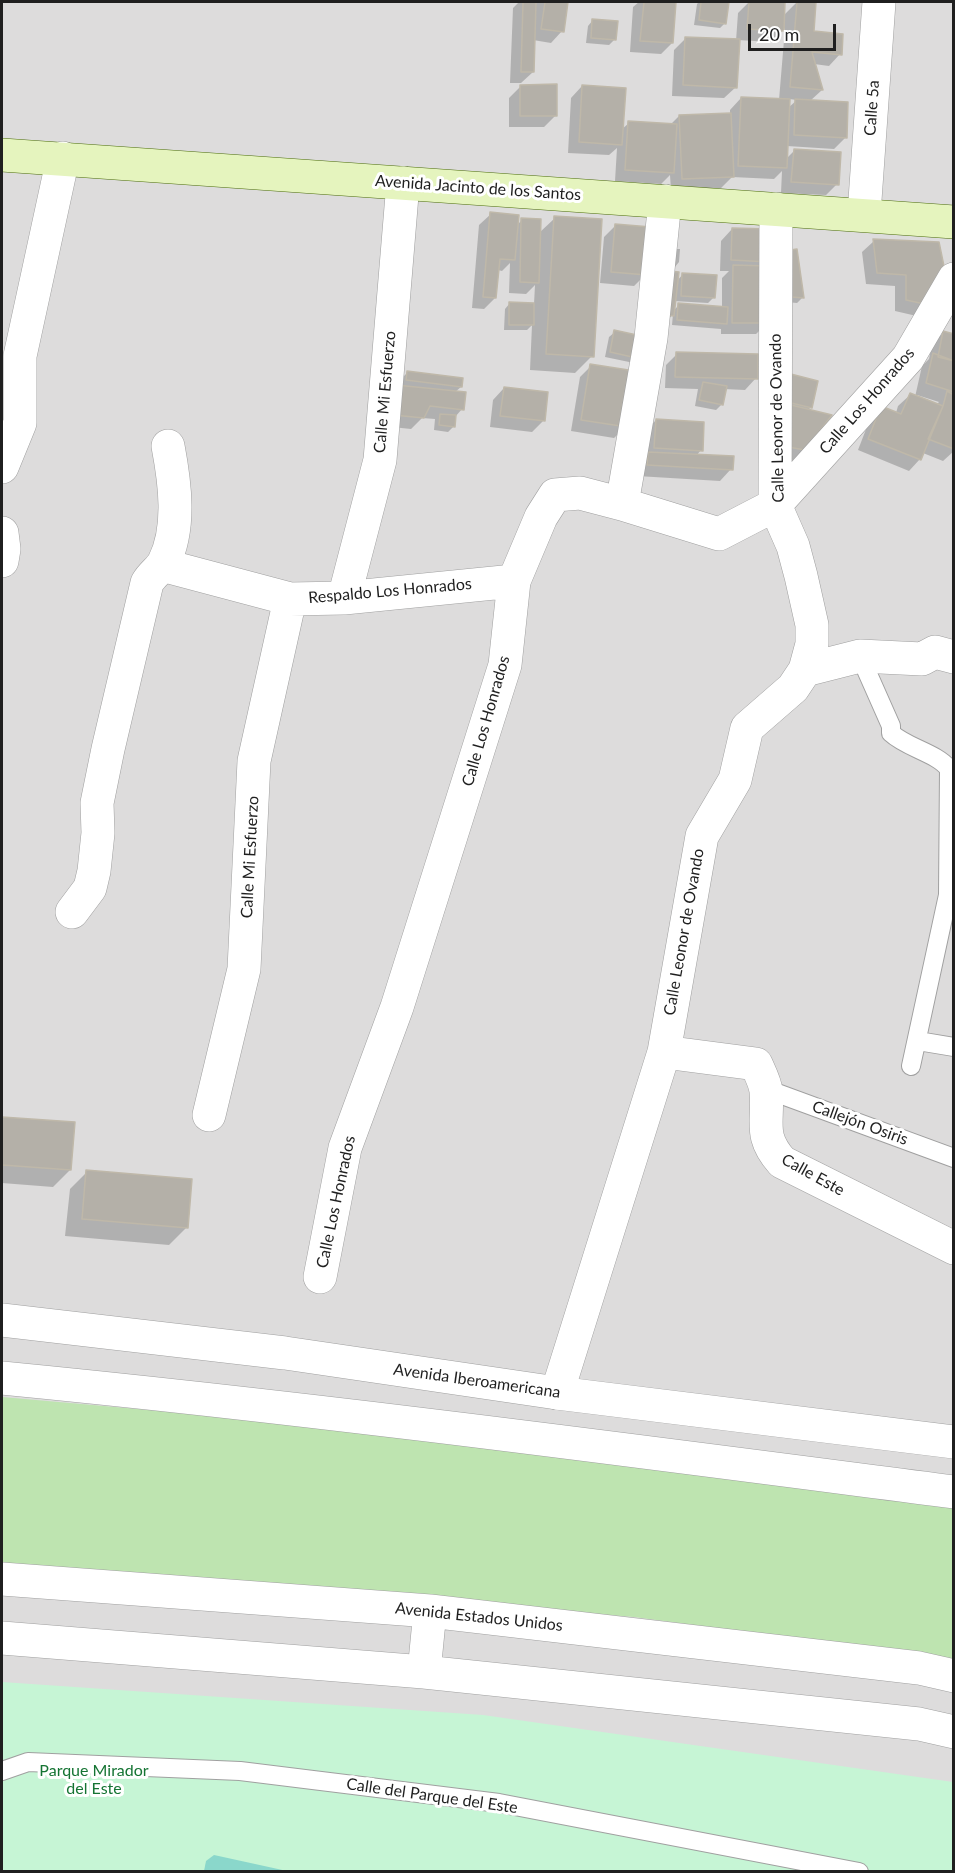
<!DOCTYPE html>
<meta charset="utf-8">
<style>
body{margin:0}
#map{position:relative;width:955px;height:1873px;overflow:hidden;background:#efeee6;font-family:Lato,sans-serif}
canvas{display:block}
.frame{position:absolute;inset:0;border:3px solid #1f1f1f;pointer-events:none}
.scale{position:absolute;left:748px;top:24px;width:88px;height:27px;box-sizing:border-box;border:3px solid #1f1f1f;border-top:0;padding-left:8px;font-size:18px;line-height:21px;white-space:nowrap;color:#1f1f1f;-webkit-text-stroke:4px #fff;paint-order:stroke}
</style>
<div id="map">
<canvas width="955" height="1873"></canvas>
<div class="frame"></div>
<div class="scale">20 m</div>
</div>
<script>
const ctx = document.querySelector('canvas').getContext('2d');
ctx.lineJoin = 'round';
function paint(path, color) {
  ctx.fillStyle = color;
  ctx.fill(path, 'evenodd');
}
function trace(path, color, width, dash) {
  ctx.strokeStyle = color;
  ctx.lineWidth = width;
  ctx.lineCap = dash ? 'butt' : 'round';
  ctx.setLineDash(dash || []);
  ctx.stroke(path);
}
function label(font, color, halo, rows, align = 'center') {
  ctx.font = font + ' Lato,sans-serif';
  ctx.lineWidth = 6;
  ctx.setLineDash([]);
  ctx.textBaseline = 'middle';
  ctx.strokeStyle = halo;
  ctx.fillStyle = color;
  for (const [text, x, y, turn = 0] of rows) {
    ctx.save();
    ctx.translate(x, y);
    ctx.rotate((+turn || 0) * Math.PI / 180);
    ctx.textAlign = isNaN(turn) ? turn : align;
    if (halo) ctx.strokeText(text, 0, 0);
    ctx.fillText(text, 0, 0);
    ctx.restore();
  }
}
const residential = new Path2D(`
 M 2,2 L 953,2 L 953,1871 L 2,1871 Z`);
const grass = new Path2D(`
 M 2,1397 L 318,1425 L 953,1507 L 953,1663 L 903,1653 L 634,1617 L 2,1567 Z`);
const park = new Path2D(`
 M 2,1682 L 483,1715 L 953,1782 L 953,1871 L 2,1871 Z`);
const pitch = new Path2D(`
 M 214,1855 L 287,1871 L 204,1871 L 206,1861 Z`);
const shadow = new Path2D(`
 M 519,2 L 566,2 L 562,31 L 551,43 L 533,40 L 533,72 L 521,83 L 510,83 L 513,8 Z
 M 639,2 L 675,2 L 672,43 L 661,54 L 630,52 L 633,7 Z
 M 699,2 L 728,2 L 725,23 L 720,28 L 694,25 L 697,4 Z
 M 749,2 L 784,4 L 783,16 L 797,2 L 815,3 L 812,32 L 840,54 L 829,66 L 814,64 L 822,90 L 810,101 L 845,138 L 834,149 L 787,146 L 786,159 L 794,151 L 837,184 L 826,195 L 781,193 L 782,171 L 774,179 L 732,177 L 721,188 L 671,190 L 670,175 L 661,184 L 615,181 L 617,148 L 609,155 L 568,153 L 571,98 L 582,86 L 621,130 L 629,123 L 670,125 L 679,116 L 730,115 L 730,110 L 741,98 L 779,100 L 785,28 L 771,42 L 738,40 L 736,87 L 724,98 L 672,96 L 674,50 L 686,38 L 736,41 L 738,13 ZM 789,99 L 797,100 L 788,108 Z
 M 593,20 L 615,39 L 609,45 L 586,43 L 588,26 Z
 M 521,86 L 555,116 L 544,127 L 509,127 L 509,98 Z
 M 491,214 L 517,225 L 522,220 L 539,233 L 555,218 L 592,356 L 575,373 L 530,370 L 532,325 L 527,330 L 504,330 L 505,309 L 510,303 L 534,304 L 535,285 L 526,294 L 509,293 L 510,263 L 502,271 L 498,270 L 495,298 L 484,309 L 472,308 L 479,225 Z
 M 615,226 L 646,274 L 634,286 L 600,283 L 604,237 Z
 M 732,229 L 770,231 L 767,323 L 756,334 L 721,334 L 721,329 L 672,325 L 673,314 L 667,321 L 677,281 L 683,274 L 713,298 L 708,303 L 674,301 L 673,311 L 679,305 L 722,308 L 722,278 L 729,271 L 720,271 L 721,241 Z
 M 874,241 L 938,244 L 921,317 L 895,311 L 895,286 L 866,284 L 862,252 Z
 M 667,249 L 680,249 L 679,262 L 674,268 Z
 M 795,250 L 802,298 L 797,303 L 775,301 Z
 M 615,332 L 644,338 L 634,363 L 605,357 L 609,337 Z
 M 943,333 L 954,335 L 954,451 L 943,461 L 923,453 L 920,459 L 909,471 L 858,450 L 870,419 L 881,408 L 896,413 L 898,406 L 910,395 L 915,397 L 922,366 L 929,359 L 932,344 ZM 917,395 L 939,402 L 936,405 L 916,397 Z
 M 677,354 L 756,378 L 745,390 L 724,389 L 722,404 L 716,410 L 695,406 L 698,389 L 665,388 L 666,365 Z
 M 591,366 L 625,427 L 614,438 L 571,431 L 580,377 Z
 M 407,373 L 461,387 L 455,392 L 462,409 L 455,417 L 454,426 L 448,432 L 434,430 L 435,419 L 422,418 L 411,429 L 382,426 L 402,378 Z
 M 817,382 L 811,407 L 808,410 L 804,449 L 792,461 L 777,458 L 776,417 Z
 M 504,388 L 543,421 L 532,432 L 490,427 L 493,400 Z
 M 656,420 L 701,450 L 696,456 L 731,469 L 720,481 L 637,476 L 645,432 Z
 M 2,1118 L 73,1123 L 70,1170 L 53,1187 L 2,1183 Z
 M 87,1172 L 186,1228 L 169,1245 L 65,1236 L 70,1189 Z`);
const building = new Path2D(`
 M 523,2 L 536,2 L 534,72 L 521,72 Z
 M 545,2 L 568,2 L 564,32 L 541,29 Z
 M 644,2 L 676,2 L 673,43 L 640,41 Z
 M 701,2 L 729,2 L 726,24 L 699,20 Z
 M 749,2 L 785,2 L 784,31 L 747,29 Z
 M 797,2 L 816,2 L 814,31 L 843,34 L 842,55 L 812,52 L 823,90 L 790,87 Z
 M 592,19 L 618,21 L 616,40 L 591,38 Z
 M 685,37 L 740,39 L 737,88 L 683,85 Z
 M 557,84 L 557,116 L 520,116 L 520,85 Z
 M 582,85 L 626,88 L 622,145 L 579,142 Z
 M 741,97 L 790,99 L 787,168 L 738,166 Z
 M 795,99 L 848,102 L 847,138 L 794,135 Z
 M 731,113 L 734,177 L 682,179 L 679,115 Z
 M 628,121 L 677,124 L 674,173 L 625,170 Z
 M 794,149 L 841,152 L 839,185 L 791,182 Z
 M 490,212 L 519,215 L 515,260 L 500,259 L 496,298 L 483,297 Z
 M 554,216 L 602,219 L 594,357 L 546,354 Z
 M 521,218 L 541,219 L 539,283 L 520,282 Z
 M 615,224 L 651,227 L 647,275 L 611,272 Z
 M 732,228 L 771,229 L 770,262 L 731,260 Z
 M 873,239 L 939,242 L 946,276 L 934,306 L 906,300 L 906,275 L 877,273 Z
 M 797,249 L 804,298 L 779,296 L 784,251 Z
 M 733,265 L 769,266 L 768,323 L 732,323 Z
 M 662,270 L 679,272 L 674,316 L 656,314 Z
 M 682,273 L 717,275 L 715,298 L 681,296 Z
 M 509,302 L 534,303 L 534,325 L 509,325 Z
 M 678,303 L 728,307 L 727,324 L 677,320 Z
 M 614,330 L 646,337 L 641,359 L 610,352 Z
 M 943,331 L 954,334 L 954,361 L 938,357 Z
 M 676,352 L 758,354 L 758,379 L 675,377 Z
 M 933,353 L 954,361 L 954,392 L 926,383 Z
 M 590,364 L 635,371 L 627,427 L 581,420 Z
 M 407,371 L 463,378 L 462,387 L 406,380 Z
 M 783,372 L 818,381 L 812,408 L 779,400 Z
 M 703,382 L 727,386 L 723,405 L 699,400 Z
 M 396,385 L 466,392 L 464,410 L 430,406 L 424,418 L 393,415 Z
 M 504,387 L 548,392 L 545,421 L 500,416 Z
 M 947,391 L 954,395 L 954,449 L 928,439 L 943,406 Z
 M 910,393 L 943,406 L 921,460 L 868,439 L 881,406 L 901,414 Z
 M 787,404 L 832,415 L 805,450 L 788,447 Z
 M 440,414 L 456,415 L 455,427 L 439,425 Z
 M 656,419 L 704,422 L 703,451 L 654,448 Z
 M 648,452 L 734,456 L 733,470 L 647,465 Z
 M 2,1117 L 75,1122 L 71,1170 L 2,1165 Z
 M 86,1170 L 192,1179 L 188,1228 L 82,1219 Z`);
const service = new Path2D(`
 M 860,656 L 891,726 L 891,733 C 907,748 937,753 949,769 L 948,895 L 911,1066
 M 918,1041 L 954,1047
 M 766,1089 L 954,1158
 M 2,1771 L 28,1762 L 240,1771 L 499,1803 L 859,1872`);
const minor = new Path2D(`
 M 864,214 L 879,2
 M 2,467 L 20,423 L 20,356 L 63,158
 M 622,504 L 651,338 L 665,201
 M 2,533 L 4,549 L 2,561
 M 162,565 L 290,599 L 344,598 L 514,581
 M 344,598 L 380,460 L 403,183
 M 805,670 L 860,656 L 922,659 L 935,652 L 954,657
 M 72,912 L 90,888 L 94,871 L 98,833 L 97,803 L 108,749 L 147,583 C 152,574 160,570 164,562 C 181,528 175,483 168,446
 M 664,1052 L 756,1064 C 760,1073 765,1082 766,1091 C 769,1122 758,1135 782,1162 L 954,1248
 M 209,1115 L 244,969 L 254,761 L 290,599
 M 320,1277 L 345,1148 L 397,1007 L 505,665 L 514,581 L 541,517 L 555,495 L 580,493 L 622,504 L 719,534 L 775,505 L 908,358 L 954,279
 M 557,1393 L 664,1052 L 702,836 L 735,780 L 747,728 L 793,688 L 805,670 L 812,644 L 812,625 L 801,576 L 793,546 L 775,505 L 776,209`);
const tertiary = new Path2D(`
 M 2,1320 L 285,1353 L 557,1393 L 954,1442
 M 2,1378 C 320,1409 636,1451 954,1492
 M 2,1579 L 430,1611 L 919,1668 L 954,1676
 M 2,1638 L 424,1672 L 919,1724 L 954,1732
 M 424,1672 L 430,1611`);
const secondary = new Path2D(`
 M 2,155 L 954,222`);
const streetNames = [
 ["Calle 5a",872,108,-86],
 ["Avenida Jacinto de los Santos",478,188,4],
 ["Calle Mi Esfuerzo",385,392,-85],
 ["Calle Los Honrados",867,401,-49],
 ["Calle Leonor de Ovando",777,418,-91],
 ["Respaldo Los Honrados",390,591,-5],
 ["Calle Los Honrados",486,721,-74],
 ["Calle Mi Esfuerzo",250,857,-87],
 ["Calle Leonor de Ovando",684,932,-80],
 ["Callejón Osiris",860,1123,20],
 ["Calle Este",813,1175,29],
 ["Calle Los Honrados",336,1202,-78],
 ["Avenida Iberoamericana",477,1381,8],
 ["Avenida Estados Unidos",479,1617,6],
 ["Calle del Parque del Este",432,1796,8]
];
const parkNames = [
 ["Parque Mirador",94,1771],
 ["del Este",94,1789]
];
paint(residential, '#dddcdc');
paint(grass, '#bee4b0');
paint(park, '#c6f5d5');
paint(pitch, '#8ad7cb');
paint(shadow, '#0003');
paint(building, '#b4b0a8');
trace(building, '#bfb8a9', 1.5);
trace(service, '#a0a0a0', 20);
trace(minor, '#a0a0a0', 34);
trace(tertiary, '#a0a0a0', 34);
trace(secondary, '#4d6d0e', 34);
trace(service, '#fff', 18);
trace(minor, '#fff', 33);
trace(tertiary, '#fff', 33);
trace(secondary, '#e5f4be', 33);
label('16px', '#1f1f1f', '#fff', streetNames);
label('16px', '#157433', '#fff', parkNames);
</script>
